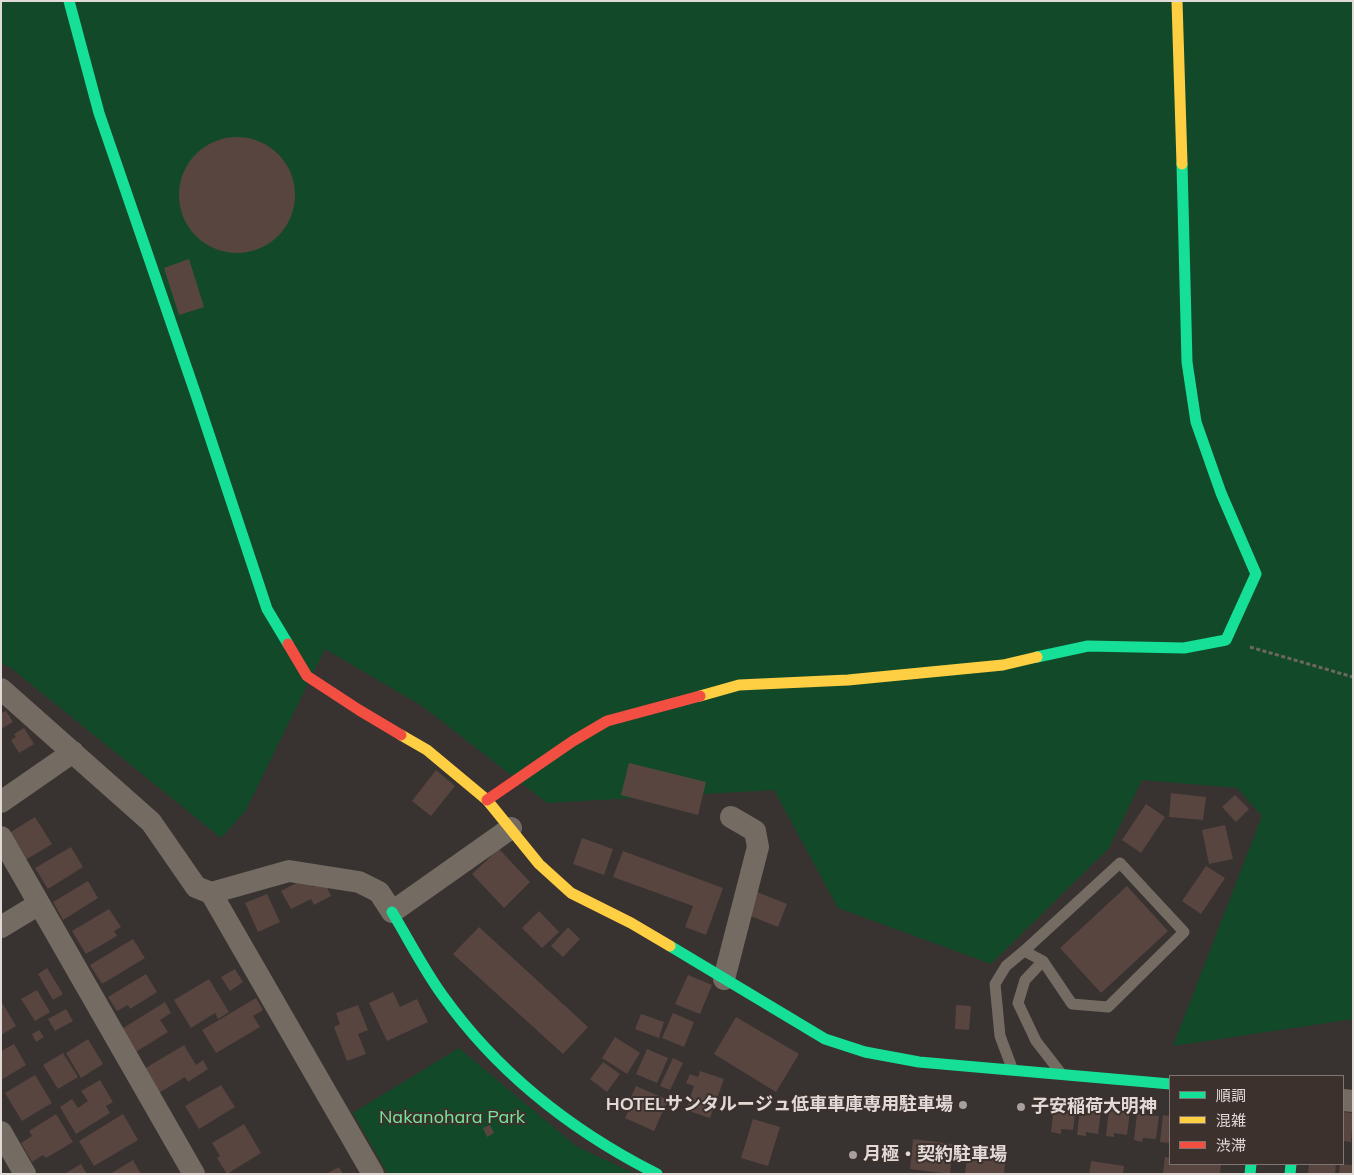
<!DOCTYPE html>
<meta charset="utf-8">
<style>
body{margin:0}
#map{position:relative;width:1354px;height:1175px;overflow:hidden;background:#383230;font-family:Mulish,"Noto Sans JP",sans-serif}
canvas{display:block}
.frame{position:absolute;inset:0;border:2px solid #e1dad7;pointer-events:none}
.legend{position:absolute;left:1169px;top:1075px;width:175px;height:90px;box-sizing:border-box;background:#3c312c;border:1px solid #7e7570;margin:0;padding:6px 9px;list-style:none;font-size:15px;color:#e1dad7}
.legend li{display:flex;align-items:center;gap:10px;height:25px}
.legend b{width:25px;border:1px solid #7e7570}
</style>
<div id="map">
<canvas width="1354" height="1175"></canvas>
<div class="frame"></div>
<ul class="legend">
<li><b style="height:6px;background:#16e098"></b>順調</li>
<li><b style="height:6px;background:#ffcf43"></b>混雑</li>
<li><b style="height:6px;background:#f24e42"></b>渋滞</li>
</ul>
</div>
<script>
const ctx = document.querySelector('canvas').getContext('2d');
ctx.lineJoin = 'round';
function paint(path, color) {
  ctx.fillStyle = color;
  ctx.fill(path, 'evenodd');
}
function trace(path, color, width, dash) {
  ctx.strokeStyle = color;
  ctx.lineWidth = width;
  ctx.lineCap = dash ? 'butt' : 'round';
  ctx.setLineDash(dash || []);
  ctx.stroke(path);
}
function label(font, color, halo, rows, align = 'center') {
  ctx.font = font + ' Mulish,"Noto Sans JP",sans-serif';
  ctx.lineWidth = 4;
  ctx.setLineDash([]);
  ctx.textBaseline = 'middle';
  ctx.strokeStyle = halo;
  ctx.fillStyle = color;
  for (const [text, x, y, turn = 0] of rows) {
    ctx.save();
    ctx.translate(x, y);
    ctx.rotate((+turn || 0) * Math.PI / 180);
    ctx.textAlign = isNaN(turn) ? turn : align;
    if (halo) ctx.strokeText(text, 0, 0);
    ctx.fillText(text, 0, 0);
    ctx.restore();
  }
}
const green = new Path2D(`
 M 1,1 L 1352,1 L 1353,1019 L 1173,1046 L 1262,816 L 1237,788 L 1142,780 L 1109,848 L 991,964 L 838,908 L 774,790 L 547,803 L 422,706 L 325,649 L 246,810 L 221,838 L 11,668 L 1,663 Z
 M 459,1048 L 576,1146 L 635,1174 L 388,1174 L 353,1113 Z`);
const building = new Path2D(`
 M179 195a58 58 0 1 1 116 0a58 58 0 1 1-116 0Z
 M 189,259 L 204,307 L 179,315 L 164,268 Z
 M 6,711 L 13,722 L 1,729 L 1,713 Z
 M 24,728 L 34,744 L 19,753 L 11,740 L 16,737 L 14,734 Z
 M 629,763 L 706,782 L 698,815 L 621,795 Z
 M 436,770 L 455,786 L 431,816 L 412,801 Z
 M 1171,793 L 1206,797 L 1203,820 L 1169,817 Z
 M 1235,795 L 1249,809 L 1236,822 L 1222,807 Z
 M 1146,804 L 1165,817 L 1141,853 L 1122,840 Z
 M 35,817 L 52,844 L 22,862 L 6,835 Z
 M 1225,825 L 1233,859 L 1209,864 L 1202,830 Z
 M 582,838 L 613,849 L 604,875 L 573,864 Z
 M 71,847 L 83,867 L 48,889 L 35,868 Z
 M 499,849 L 530,882 L 504,908 L 472,874 Z
 M 623,851 L 723,888 L 706,935 L 685,927 L 693,906 L 613,877 Z
 M 1206,866 L 1225,878 L 1201,914 L 1182,901 Z
 M 308,877 L 313,887 L 324,881 L 331,896 L 314,905 L 311,899 L 291,909 L 281,891 Z
 M 88,881 L 98,898 L 63,920 L 53,902 Z
 M 1127,886 L 1168,931 L 1101,993 L 1060,948 Z
 M 757,892 L 787,904 L 778,927 L 748,915 Z
 M 267,894 L 280,922 L 258,932 L 245,903 Z
 M 109,909 L 121,927 L 114,931 L 117,936 L 86,954 L 72,931 Z
 M 539,911 L 559,932 L 542,948 L 522,928 Z
 M 479,927 L 588,1027 L 563,1054 L 453,954 Z
 M 568,927 L 580,939 L 563,957 L 551,946 Z
 M 133,939 L 145,958 L 102,984 L 90,965 Z
 M 47,968 L 63,994 L 53,1000 L 38,974 Z
 M 235,969 L 243,982 L 230,991 L 221,977 Z
 M 146,974 L 157,992 L 130,1009 L 128,1005 L 117,1011 L 108,997 Z
 M 688,975 L 712,985 L 700,1014 L 675,1004 Z
 M 209,979 L 229,1012 L 218,1019 L 215,1013 L 191,1028 L 174,1000 Z
 M 37,990 L 50,1012 L 35,1021 L 21,999 Z
 M 393,992 L 400,1007 L 417,999 L 428,1022 L 387,1041 L 369,1003 Z
 M 256,998 L 263,1010 L 253,1016 L 260,1027 L 216,1053 L 202,1030 Z
 M 1,1001 L 16,1026 L 1,1035 Z
 M 165,1002 L 171,1013 L 160,1020 L 168,1032 L 134,1053 L 120,1030 Z
 M 358,1005 L 368,1030 L 358,1034 L 366,1054 L 347,1061 L 334,1027 L 340,1024 L 336,1013 Z
 M 956,1005 L 971,1006 L 969,1030 L 955,1029 Z
 M 66,1009 L 73,1021 L 55,1031 L 48,1019 Z
 M 673,1013 L 694,1022 L 684,1047 L 662,1038 Z
 M 641,1014 L 664,1022 L 659,1038 L 635,1029 Z
 M 736,1017 L 799,1054 L 776,1092 L 714,1054 Z
 M 39,1030 L 44,1037 L 36,1042 L 32,1034 Z
 M 615,1037 L 640,1053 L 627,1074 L 602,1058 Z
 M 88,1039 L 103,1064 L 81,1078 L 66,1053 Z
 M 14,1044 L 26,1065 L 1,1080 L 1,1051 Z
 M 184,1045 L 196,1065 L 203,1060 L 208,1069 L 188,1082 L 185,1077 L 154,1096 L 139,1072 Z
 M 647,1049 L 668,1058 L 657,1083 L 636,1074 Z
 M 63,1053 L 78,1077 L 58,1089 L 43,1065 Z
 M 673,1058 L 683,1063 L 670,1090 L 660,1086 Z
 M 603,1062 L 620,1074 L 607,1092 L 590,1079 Z
 M 700,1071 L 724,1079 L 710,1118 L 686,1110 L 694,1086 L 686,1083 L 690,1074 L 698,1077 Z
 M 35,1075 L 52,1103 L 22,1121 L 5,1093 Z
 M 100,1080 L 113,1102 L 106,1106 L 110,1113 L 76,1134 L 60,1107 L 72,1099 L 78,1108 L 88,1101 L 81,1091 Z
 M 221,1085 L 235,1107 L 199,1129 L 185,1106 Z
 M 636,1086 L 668,1100 L 654,1131 L 625,1118 L 633,1101 L 630,1099 Z
 M 1054,1105 L 1076,1108 L 1073,1130 L 1061,1129 L 1061,1134 L 1051,1132 Z
 M 1080,1109 L 1101,1111 L 1098,1134 L 1086,1132 L 1086,1136 L 1077,1135 Z
 M 1109,1109 L 1130,1112 L 1127,1135 L 1114,1133 L 1114,1137 L 1106,1136 Z
 M 1343,1112 L 1353,1113 L 1351,1142 L 1343,1141 Z
 M 56,1114 L 73,1142 L 46,1158 L 43,1155 L 32,1162 L 21,1143 L 32,1136 L 29,1131 Z
 M 123,1114 L 138,1140 L 94,1166 L 79,1141 Z
 M 1137,1114 L 1159,1116 L 1156,1139 L 1143,1138 L 1142,1142 L 1134,1140 Z
 M 1163,1115 L 1170,1116 L 1170,1140 L 1169,1143 L 1160,1142 Z
 M 753,1119 L 780,1127 L 768,1166 L 741,1158 Z
 M 244,1124 L 261,1153 L 227,1174 L 217,1158 L 220,1156 L 212,1143 Z
 M 490,1125 L 494,1133 L 487,1137 L 483,1128 Z
 M 913,1139 L 953,1144 L 950,1174 L 910,1169 Z
 M 968,1149 L 1006,1153 L 1004,1174 L 965,1174 Z
 M 1165,1157 L 1170,1158 L 1170,1164 L 1221,1164 L 1220,1174 L 1163,1174 Z
 M 133,1160 L 141,1174 L 110,1174 Z
 M 1091,1161 L 1124,1166 L 1123,1174 L 1089,1174 Z
 M 81,1164 L 87,1174 L 64,1174 Z
 M 1309,1164 L 1336,1164 L 1335,1174 L 1308,1174 Z
 M 1340,1164 L 1353,1165 L 1353,1174 L 1339,1174 Z
 M 339,1167 L 343,1174 L 326,1174 Z`);
const path = new Path2D(`
 M 1250,647 L 1353,677`);
const lane = new Path2D(`
 M 1120,863 L 1184,932 L 1108,1007 L 1072,1004 L 1043,961 L 1024,951 Z
 M 1043,961 L 1025,980 L 1018,1003 L 1036,1041 L 1060,1072
 M 1012,1068 L 1000,1036 L 995,984 L 1006,966 L 1024,951`);
const street = new Path2D(`
 M 1,689 L 151,822 L 196,887 L 211,893 L 289,871 L 359,882 L 379,892 L 392,912 L 511,828
 M 1,802 L 73,752
 M 1,837 L 194,1174
 M 211,893 L 373,1174
 M 1,927 L 39,904
 M 724,979 L 758,847 L 755,831 L 731,817
 M 1343,1100 L 1353,1101
 M 1,1132 L 25,1174`);
const fast = new Path2D(`
 M 69,1 L 99,113 L 197,398 L 267,609 L 288,644
 M 1037,657 L 1088,646 L 1184,648 L 1226,640 L 1256,574 L 1221,493 L 1196,422 L 1187,362 L 1182,164
 M 392,912 C 409,940 424,970 443,996 C 498,1073 574,1132 657,1174
 M 670,946 L 825,1039 L 865,1052 L 919,1062 L 1170,1084
 M 1250,1174 L 1251,1164
 M 1290,1174 L 1291,1164`);
const slow = new Path2D(`
 M 1177,1 L 1182,164
 M 700,696 L 739,685 L 848,680 L 1003,665 L 1037,657
 M 401,735 L 427,750 L 487,800 L 539,864 L 571,893 L 631,923 L 670,946`);
const jam = new Path2D(`
 M 288,644 L 307,676 L 359,710 L 401,735
 M 487,800 L 573,741 L 607,721 L 700,696`);
const markers = [
 [963,1105,5,"#a69f9d"],
 [1021,1107,5,"#a69f9d"],
 [853,1155,5,"#a69f9d"]
];
const poiNames = [
 ["HOTELサンタルージュ低車車庫専用駐車場",953,1105,"right"],
 ["子安稲荷大明神",1031,1107],
 ["月極・契約駐車場",863,1155]
];
const parkNames = [
 ["Nakanohara Park",452,1118]
];
paint(green, '#124a29');
paint(building, '#584540');
trace(path, '#6e6761', 3, [4, 2.5]);
trace(lane, '#746b63', 11);
trace(street, '#746b63', 22);
trace(fast, '#16e098', 11);
trace(slow, '#ffcf43', 11);
trace(jam, '#f24e42', 11);
for (const [x, y, r, color] of markers) {
  const dot = new Path2D();
  dot.arc(x, y, r, 0, 2 * Math.PI);
  ctx.fillStyle = color;
  ctx.fill(dot);
  trace(dot, '#3c312c', 2);
}
label('bold 18px', '#e1dad7', '#3c312c', poiNames, 'left');
label('18px', '#75e89b', '#3c312c', parkNames);
</script>
